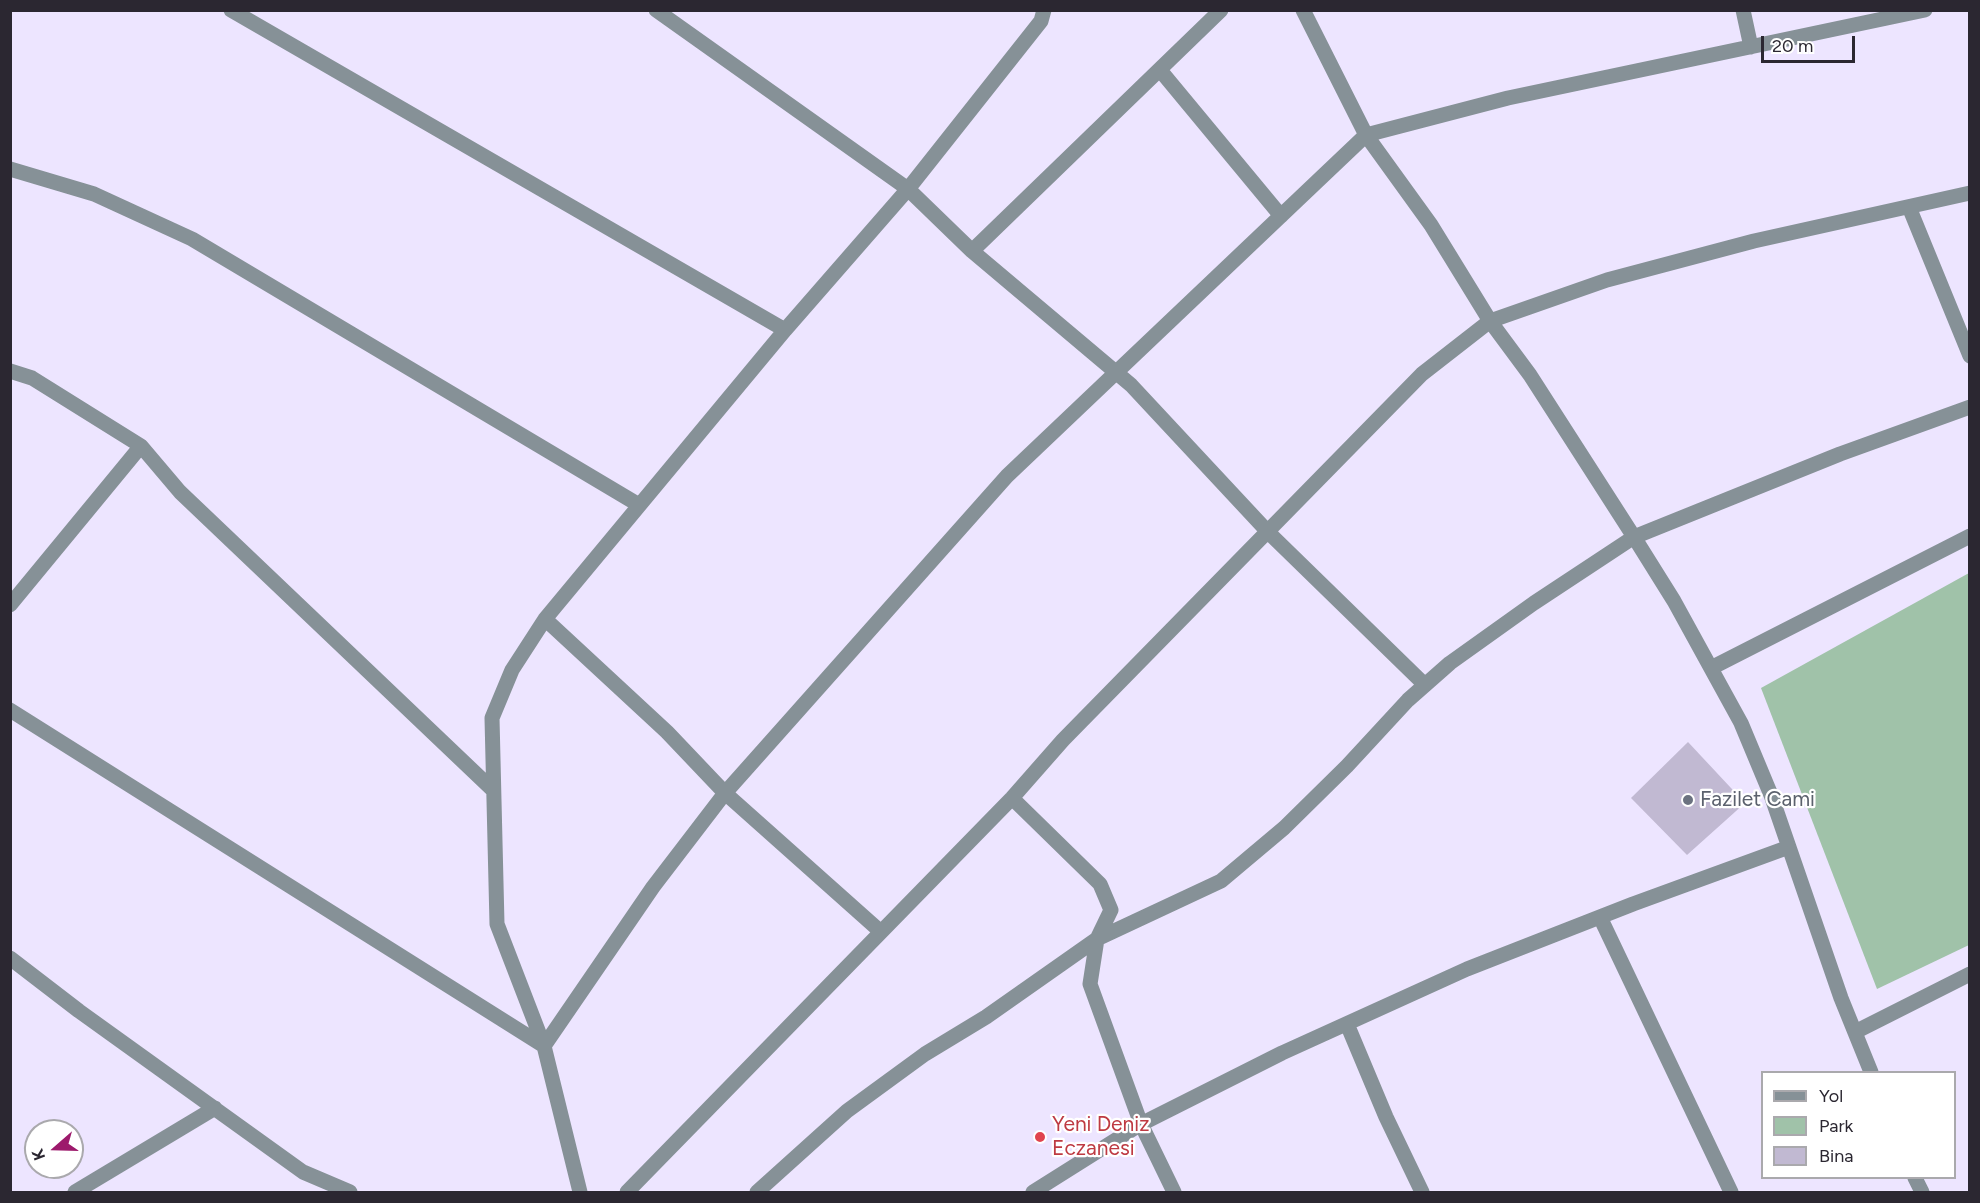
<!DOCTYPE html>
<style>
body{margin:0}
#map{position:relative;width:1980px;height:1203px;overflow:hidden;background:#ede5ff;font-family:Figtree,sans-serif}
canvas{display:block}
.frame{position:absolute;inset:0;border:12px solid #2b2731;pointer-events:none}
.legend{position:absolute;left:1761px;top:1071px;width:195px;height:108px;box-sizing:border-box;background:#fff;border:2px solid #aaa9ad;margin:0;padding:8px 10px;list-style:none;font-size:18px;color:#2b2731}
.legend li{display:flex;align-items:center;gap:12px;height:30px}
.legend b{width:30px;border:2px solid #aaa9ad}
.north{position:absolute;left:24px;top:1119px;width:60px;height:60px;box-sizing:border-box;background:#fff;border:2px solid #aaa9ad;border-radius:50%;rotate:250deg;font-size:16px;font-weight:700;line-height:24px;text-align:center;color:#2b2731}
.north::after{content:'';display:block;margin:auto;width:21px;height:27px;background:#9d1a6c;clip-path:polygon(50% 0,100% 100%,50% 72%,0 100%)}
.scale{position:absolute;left:1761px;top:36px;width:94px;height:27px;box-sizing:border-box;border:3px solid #2b2731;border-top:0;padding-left:8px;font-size:18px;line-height:21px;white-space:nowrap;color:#2b2731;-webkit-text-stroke:4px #fff;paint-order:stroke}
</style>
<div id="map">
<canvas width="1980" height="1203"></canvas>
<div class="frame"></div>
<ul class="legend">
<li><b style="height:8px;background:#869197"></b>Yol</li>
<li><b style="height:16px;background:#a0c2a9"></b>Park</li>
<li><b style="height:16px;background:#c1b9d2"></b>Bina</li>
</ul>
<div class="north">K</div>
<div class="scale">20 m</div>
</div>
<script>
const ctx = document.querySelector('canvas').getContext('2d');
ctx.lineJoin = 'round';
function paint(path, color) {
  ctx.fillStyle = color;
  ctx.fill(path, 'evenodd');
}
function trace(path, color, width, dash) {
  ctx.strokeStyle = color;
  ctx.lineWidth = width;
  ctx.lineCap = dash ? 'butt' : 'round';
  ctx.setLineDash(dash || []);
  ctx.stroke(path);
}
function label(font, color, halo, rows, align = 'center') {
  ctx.font = font + ' Figtree,sans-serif';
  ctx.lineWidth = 4.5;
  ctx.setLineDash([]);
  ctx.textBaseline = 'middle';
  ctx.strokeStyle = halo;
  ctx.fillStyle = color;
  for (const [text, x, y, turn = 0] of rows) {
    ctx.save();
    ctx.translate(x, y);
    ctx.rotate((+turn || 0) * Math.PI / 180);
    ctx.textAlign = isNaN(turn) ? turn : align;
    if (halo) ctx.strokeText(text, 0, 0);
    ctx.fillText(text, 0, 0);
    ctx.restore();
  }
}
const green = new Path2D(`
 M 1969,573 L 1969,945 L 1877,989 L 1761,688 Z`);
const building = new Path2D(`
 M 1688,742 L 1745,803 L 1687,855 L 1631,798 Z`);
const minor = new Path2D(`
 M 231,10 L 785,330
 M 656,10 L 908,189 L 972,251 L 1131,385 L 1268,532 L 1425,685
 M 1303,10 L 1366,135 L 1431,225 L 1490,321 L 1530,375 L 1634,537 L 1674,601 L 1741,723 L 1771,795 L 1841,998 L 1871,1072
 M 1743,10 L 1751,47
 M 1160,70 L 1281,216
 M 10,169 L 94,194 L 192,239 L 639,505
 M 1909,207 L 1970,356
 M 972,251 L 1221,10
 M 10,371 L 32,378 L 141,446 L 180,492 L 493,790
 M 10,605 L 141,446
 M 545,619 L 667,732 L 725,793 L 881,932
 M 1711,668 L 1970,536
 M 10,710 L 544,1046 L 653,887 L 725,793 L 1007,476 L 1366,135 L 1508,98 L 1925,10
 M 1012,798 L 1100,884 L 1111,910 L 1097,939 L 1090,984 L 1141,1124 L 1174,1192
 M 1600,917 L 1731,1192
 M 10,958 L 79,1011 L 303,1172 L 350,1192
 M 1347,1024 L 1386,1117 L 1422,1192
 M 1855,1032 L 1970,974
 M 1915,1178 L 1922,1192
 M 75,1192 L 215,1108
 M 580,1192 L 544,1046 L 497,924 L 492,718 L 512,670 L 545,619 L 785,330 L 908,189 L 1041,21 L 1044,10
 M 627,1192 L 1012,798 L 1063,740 L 1422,374 L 1490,321 L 1607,280 L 1754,241 L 1970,193
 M 757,1192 L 847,1111 L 925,1054 L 986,1017 L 1097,939 L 1221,881 L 1284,828 L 1347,766 L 1408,700 L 1450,663 L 1534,603 L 1634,537 L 1840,454 L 1970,407
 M 1033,1192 L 1141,1124 L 1282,1053 L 1467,969 L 1633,904 L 1789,847`);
const markers = [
 [1688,800,6,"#6b7280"],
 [1040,1137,6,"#e0444e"]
];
const worshipNames = [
 ["Fazilet Cami",1700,800]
];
const healthNames = [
 ["Yeni Deniz",1052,1125],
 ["Eczanesi",1052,1149]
];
paint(green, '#a0c2a9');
paint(building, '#c1b9d2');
trace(minor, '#869197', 15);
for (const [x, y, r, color] of markers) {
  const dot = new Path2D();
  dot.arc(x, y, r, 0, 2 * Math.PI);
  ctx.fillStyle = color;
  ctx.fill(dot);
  trace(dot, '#fff', 2);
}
label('21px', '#5b616d', '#fff', worshipNames, 'left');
label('21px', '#be3a42', '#fff', healthNames, 'left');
</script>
